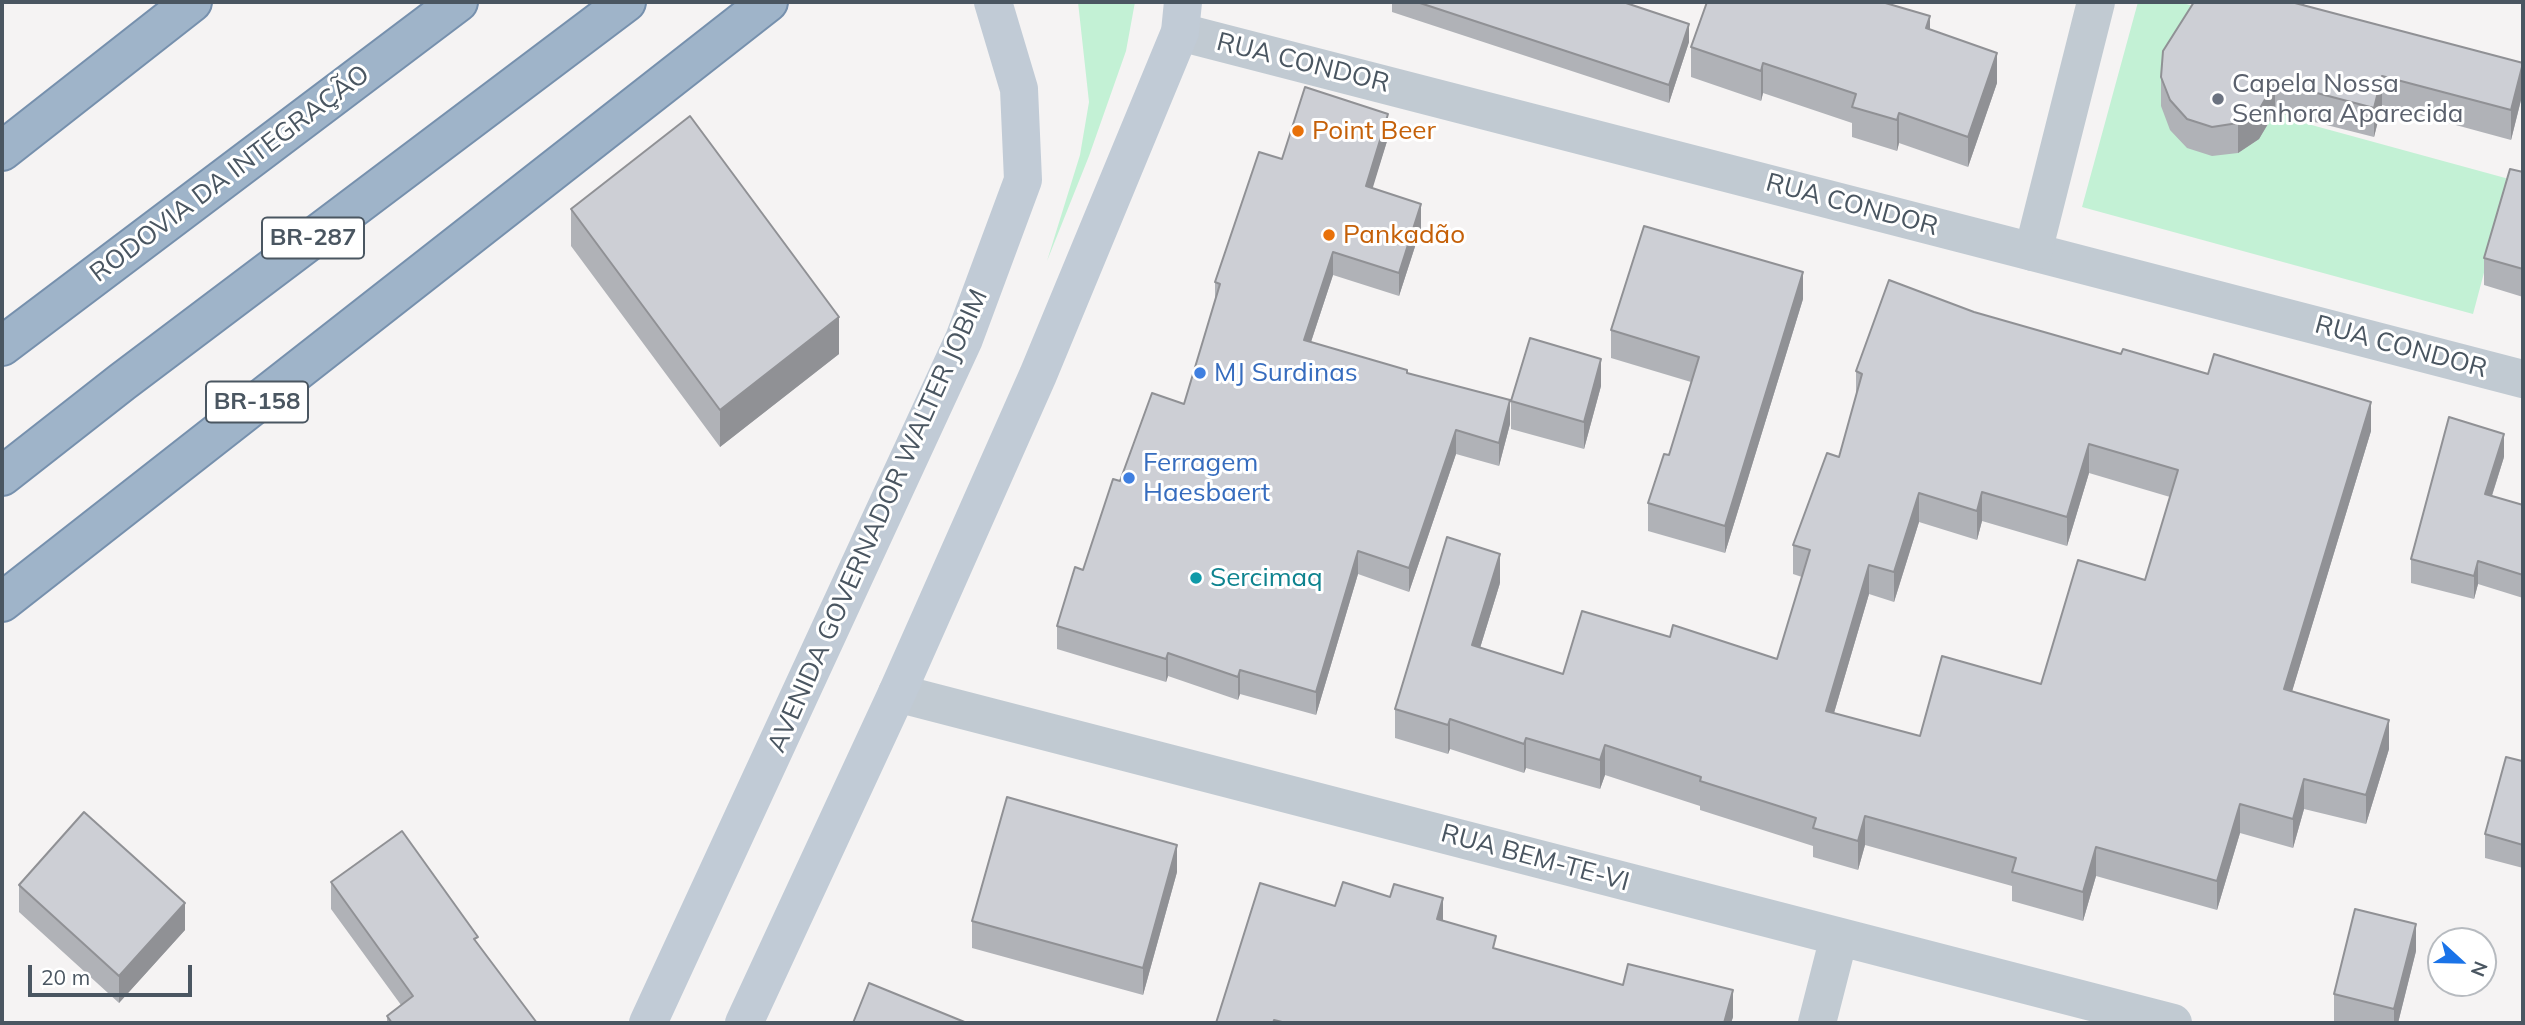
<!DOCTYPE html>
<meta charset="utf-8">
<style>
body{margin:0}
#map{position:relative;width:2525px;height:1025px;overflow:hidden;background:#f5f3f3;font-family:Mulish,sans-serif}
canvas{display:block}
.frame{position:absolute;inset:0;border:4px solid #4a5661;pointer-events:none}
.north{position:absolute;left:2427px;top:927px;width:70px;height:70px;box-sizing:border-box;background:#fff;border:2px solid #b7bbc0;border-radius:50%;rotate:112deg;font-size:19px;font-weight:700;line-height:28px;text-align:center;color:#4a5661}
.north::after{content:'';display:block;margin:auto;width:24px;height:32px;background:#1a73e8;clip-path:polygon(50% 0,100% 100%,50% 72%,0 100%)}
.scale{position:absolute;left:28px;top:965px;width:164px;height:32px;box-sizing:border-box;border:4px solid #4a5661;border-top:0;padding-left:9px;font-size:21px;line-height:24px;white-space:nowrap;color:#4a5661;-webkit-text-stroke:5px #fff;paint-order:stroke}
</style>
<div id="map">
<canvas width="2525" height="1025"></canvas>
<div class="frame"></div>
<div class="north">N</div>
<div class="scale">20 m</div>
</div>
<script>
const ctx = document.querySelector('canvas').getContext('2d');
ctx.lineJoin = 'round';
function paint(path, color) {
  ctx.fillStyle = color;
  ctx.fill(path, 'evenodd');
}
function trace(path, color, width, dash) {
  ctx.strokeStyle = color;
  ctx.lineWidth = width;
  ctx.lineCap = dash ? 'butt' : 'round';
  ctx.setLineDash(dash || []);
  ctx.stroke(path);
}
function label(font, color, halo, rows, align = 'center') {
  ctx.font = font + ' Mulish,sans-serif';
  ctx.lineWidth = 6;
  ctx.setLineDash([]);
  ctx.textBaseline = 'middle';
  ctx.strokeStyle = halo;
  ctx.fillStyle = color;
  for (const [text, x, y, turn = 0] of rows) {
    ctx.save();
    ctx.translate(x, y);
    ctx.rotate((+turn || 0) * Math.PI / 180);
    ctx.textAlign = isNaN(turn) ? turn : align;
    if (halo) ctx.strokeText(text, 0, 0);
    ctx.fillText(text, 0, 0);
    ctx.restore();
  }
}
const green = new Path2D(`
 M 1078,2 L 1135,2 L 1126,51 L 1089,156 L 1047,261 L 1080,155 L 1089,102 Z
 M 2138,2 L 2179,2 L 2308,37 L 2286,118 L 2509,179 L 2473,314 L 2082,207 Z`);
const minor = new Path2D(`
 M 2033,252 L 2523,379
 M 897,693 L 2173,1023
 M 1817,1023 L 1839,937`);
const tertiary = new Path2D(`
 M 1180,32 L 2033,252 L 2096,2`);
const secondary = new Path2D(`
 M 648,1023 L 964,339 L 1023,180 L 1019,89 L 993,2
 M 744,1023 L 897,693 L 1038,375 L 1180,32 L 1183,2`);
const trunk = new Path2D(`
 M 2,151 L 192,2
 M 2,346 L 458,2
 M 2,476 L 122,382 L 626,2
 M 2,602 L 768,2`);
const wall = new Path2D(`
 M 1392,2 L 1623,2 L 1689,42 L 1669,103 L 1392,12 Z
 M 2194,2 L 2305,2 L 2304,5 L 2523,92 L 2511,140 L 2382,105 L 2374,137 L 2275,112 L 2259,139 L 2238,153 L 2212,156 L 2187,148 L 2170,130 L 2161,106 L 2161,77 Z
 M 1887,3 L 1930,29 L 1997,83 L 1968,167 L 1899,143 L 1897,151 L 1852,137 L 1852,123 L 1763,93 L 1761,101 L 1691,77 L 1691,47 Z
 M 1388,138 L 1372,188 L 1421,228 L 1399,296 L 1333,275 L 1311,342 L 1407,373 L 1510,424 L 1499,466 L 1456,454 L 1409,592 L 1358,574 L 1316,715 L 1240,694 L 1238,700 L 1168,676 L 1166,682 L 1057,649 L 1057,626 L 1083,570 L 1120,481 L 1184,404 L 1215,302 L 1215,282 L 1282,159 Z
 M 2523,172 L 2523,297 L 2484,285 L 2484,258 Z
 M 571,209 L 839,354 L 720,447 L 571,246 Z
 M 1803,299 L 1725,553 L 1648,531 L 1648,503 L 1669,455 L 1691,382 L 1611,358 L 1611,330 Z
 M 1974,312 L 2371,431 L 2292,691 L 2389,749 L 2366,824 L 2304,809 L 2293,848 L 2240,833 L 2217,910 L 2096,876 L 2083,921 L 2012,901 L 2012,886 L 1865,845 L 1858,870 L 1813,857 L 1813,846 L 1700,810 L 1700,806 L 1605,775 L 1600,789 L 1526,768 L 1524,773 L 1450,749 L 1448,754 L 1395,738 L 1395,709 L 1500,583 L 1480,648 L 1563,674 L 1670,637 L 1777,659 L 1802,577 L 1793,574 L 1793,545 L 1839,457 L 1856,396 L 1856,371 ZM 2089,473 L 2170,497 L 2145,580 L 2041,684 L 1920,736 L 1834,713 L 1869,594 L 1894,602 L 1919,522 L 1977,540 L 1982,521 L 2067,546 Z
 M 1601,386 L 1584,449 L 1511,429 L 1511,401 Z
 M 2504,457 L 2492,496 L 2523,505 L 2523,598 L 2478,584 L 2474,599 L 2411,583 L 2411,559 Z
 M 2523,755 L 2523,868 L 2485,858 L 2485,834 L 2522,761 Z
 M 1177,872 L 1143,995 L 972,948 L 972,921 Z
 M 331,882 L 478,944 L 537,1023 L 387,1023 L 387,1016 L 401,1005 L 331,909 Z
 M 19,885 L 185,930 L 119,1003 L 19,912 Z
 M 1335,906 L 1443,921 L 1496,949 L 1733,1017 L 1731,1023 L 1216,1023 Z
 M 2416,951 L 2398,1023 L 2341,1023 L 2334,1022 L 2334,994 Z`);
const shadedWall = new Path2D(`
 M 2296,2 L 2305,2 L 2295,33 Z
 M 1930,16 L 1930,47 L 1926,28 Z
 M 1689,24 L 1689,42 L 1669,103 L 1669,85 Z
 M 1997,53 L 1997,83 L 1968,167 L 1968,137 Z
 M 1763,63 L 1763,93 L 1761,101 L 1761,71 Z
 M 2523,63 L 2523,92 L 2511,140 L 2511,110 Z
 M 2382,76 L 2382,105 L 2374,137 L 2374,108 Z
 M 2275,82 L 2275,112 L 2259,139 L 2238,153 L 2238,123 Z
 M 1899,113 L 1899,143 L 1897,151 L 1897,120 Z
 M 1388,114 L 1388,138 L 1366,210 L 1366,186 Z
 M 1421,204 L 1421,228 L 1399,296 L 1399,273 Z
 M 1333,252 L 1333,275 L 1304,363 L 1304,340 Z
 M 1803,272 L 1803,299 L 1725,553 L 1725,526 Z
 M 839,317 L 839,354 L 720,447 L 720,410 Z
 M 1601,359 L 1601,386 L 1584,449 L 1584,422 Z
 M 1510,400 L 1510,424 L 1499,466 L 1499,443 Z
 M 2371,402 L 2371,431 L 2284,718 L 2284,689 Z
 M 1456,430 L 1456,454 L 1409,592 L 1409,568 Z
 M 2504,434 L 2504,457 L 2485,517 L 2485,494 Z
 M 2089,444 L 2089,473 L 2067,546 L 2067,517 Z
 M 1982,492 L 1982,521 L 1977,540 L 1977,511 Z
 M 1919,493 L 1919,522 L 1894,602 L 1894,572 Z
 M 1358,551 L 1358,574 L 1316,715 L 1316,692 Z
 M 1500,554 L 1500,583 L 1472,674 L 1472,645 Z
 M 2478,561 L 2478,584 L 2474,599 L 2474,576 Z
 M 1869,565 L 1869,594 L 1826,740 L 1826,711 Z
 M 1168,653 L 1168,676 L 1166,682 L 1166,659 Z
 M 1240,670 L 1240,694 L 1238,700 L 1238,677 Z
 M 1450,719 L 1450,749 L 1448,754 L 1448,725 Z
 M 2389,720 L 2389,749 L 2366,824 L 2366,795 Z
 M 1526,738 L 1526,768 L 1524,773 L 1524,744 Z
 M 1605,745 L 1605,775 L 1600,789 L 1600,760 Z
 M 2304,779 L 2304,809 L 2293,848 L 2293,819 Z
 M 2240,804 L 2240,833 L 2217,910 L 2217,881 Z
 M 1865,816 L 1865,845 L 1858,870 L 1858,841 Z
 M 1177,845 L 1177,872 L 1143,995 L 1143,968 Z
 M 2096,847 L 2096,876 L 2083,921 L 2083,892 Z
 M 1443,898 L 1443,924 L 1437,919 Z
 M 185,903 L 185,930 L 119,1003 L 119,976 Z
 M 2416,924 L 2416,951 L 2398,1023 L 2394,1023 L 2394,1009 Z
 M 1733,990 L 1733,1017 L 1731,1023 L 1724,1023 Z`);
const building = new Path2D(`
 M 1417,2 L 1623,2 L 1689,24 L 1669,85 Z
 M 1707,2 L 1882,2 L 1930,16 L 1926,28 L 1997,53 L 1968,137 L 1899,113 L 1897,120 L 1852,107 L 1856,94 L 1763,63 L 1761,71 L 1691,47 Z
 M 2194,2 L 2296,2 L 2295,3 L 2523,63 L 2511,110 L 2382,76 L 2374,108 L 2275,82 L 2259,110 L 2238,123 L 2212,127 L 2187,119 L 2170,100 L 2161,77 L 2163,51 Z
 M 1305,87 L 1388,114 L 1366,186 L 1421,204 L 1399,273 L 1333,252 L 1304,340 L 1407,370 L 1407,373 L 1510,400 L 1499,443 L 1456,430 L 1409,568 L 1358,551 L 1316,692 L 1240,670 L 1238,677 L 1168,653 L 1166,659 L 1057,626 L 1075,567 L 1083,570 L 1113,479 L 1120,481 L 1152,393 L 1184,404 L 1220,284 L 1215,282 L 1259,152 L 1282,159 Z
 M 690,116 L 839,317 L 720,410 L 571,209 Z
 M 2510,169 L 2523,172 L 2523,269 L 2484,258 Z
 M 1644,226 L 1803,272 L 1725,526 L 1648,503 L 1664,454 L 1669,455 L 1699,357 L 1611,330 Z
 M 1889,280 L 1974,312 L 2121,354 L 2123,349 L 2208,374 L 2214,354 L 2371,402 L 2284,689 L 2389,720 L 2366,795 L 2304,779 L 2293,819 L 2240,804 L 2217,881 L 2096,847 L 2083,892 L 2012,872 L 2016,858 L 1865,816 L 1858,841 L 1813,828 L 1816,818 L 1700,781 L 1701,777 L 1605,745 L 1600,760 L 1526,738 L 1524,744 L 1450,719 L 1448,725 L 1395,709 L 1447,537 L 1500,554 L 1472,645 L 1563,674 L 1582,611 L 1670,637 L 1673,625 L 1777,659 L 1810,550 L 1793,545 L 1827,453 L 1839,457 L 1862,374 L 1856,371 ZM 2089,444 L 2178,470 L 2145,580 L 2078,560 L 2041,684 L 1942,656 L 1920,736 L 1826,711 L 1869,565 L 1894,572 L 1919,493 L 1977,511 L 1982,492 L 2067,517 Z
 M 1530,338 L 1601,359 L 1584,422 L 1511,401 Z
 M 2449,417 L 2504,434 L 2485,494 L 2523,505 L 2523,575 L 2478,561 L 2474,576 L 2411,559 Z
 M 2523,755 L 2523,845 L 2485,834 L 2506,757 L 2522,761 Z
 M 1007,797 L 1177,845 L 1143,968 L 972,921 Z
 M 84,812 L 185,903 L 119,976 L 19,885 Z
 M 402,831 L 478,937 L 474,939 L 537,1023 L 392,1023 L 387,1016 L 413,996 L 331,882 Z
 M 1343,882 L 1390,897 L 1394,884 L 1443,898 L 1437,919 L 1496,936 L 1493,948 L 1623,985 L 1628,964 L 1733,990 L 1724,1023 L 1286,1023 L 1274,1020 L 1273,1023 L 1216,1023 L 1260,883 L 1335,906 Z
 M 2355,909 L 2416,924 L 2394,1009 L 2334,994 Z
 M 869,983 L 967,1023 L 853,1023 Z`);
const markers = [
 [2218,99,7,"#6b7280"],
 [1298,131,7,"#e8710a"],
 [1329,235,7,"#e8710a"],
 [1200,373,7,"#3f7fe0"],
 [1129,478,7,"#3f7fe0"],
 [1196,578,7,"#0f9aa8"]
];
const shields = [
 [313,238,102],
 [257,402,102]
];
const shieldNames = [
 ["BR-287",313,238],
 ["BR-158",257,402]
];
const streetNames = [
 ["RUA CONDOR",1303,63,14],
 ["RODOVIA DA INTEGRAÇÃO",230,174,-37],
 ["RUA CONDOR",1852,205,15],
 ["RUA CONDOR",2401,347,15],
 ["AVENIDA GOVERNADOR WALTER JOBIM",878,521,-66],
 ["RUA BEM-TE-VI",1535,858,15]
];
const worshipNames = [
 ["Capela Nossa",2232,84],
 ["Senhora Aparecida",2232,114]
];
const foodNames = [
 ["Point Beer",1312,131],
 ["Pankadão",1343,235]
];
const shopNames = [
 ["MJ Surdinas",1214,373],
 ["Ferragem",1143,463],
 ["Haesbaert",1143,493]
];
const cultureNames = [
 ["Sercimaq",1210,578]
];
paint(green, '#c3f1d5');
trace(trunk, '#7690ad', 42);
trace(minor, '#c1cad2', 38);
trace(tertiary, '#c1cad2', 38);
trace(secondary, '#c1cbd6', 38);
trace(trunk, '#9fb4c9', 38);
paint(wall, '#b0b2b7');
paint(shadedWall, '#909195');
paint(building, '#cdcfd5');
trace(building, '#909195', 2);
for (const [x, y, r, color] of markers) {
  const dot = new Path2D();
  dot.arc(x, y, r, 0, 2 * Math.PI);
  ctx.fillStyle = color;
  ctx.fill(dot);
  trace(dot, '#fff', 2.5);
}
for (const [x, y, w] of shields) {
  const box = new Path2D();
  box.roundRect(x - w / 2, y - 20.5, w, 41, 5);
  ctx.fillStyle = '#fff';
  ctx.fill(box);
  trace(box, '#4a5661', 2);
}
label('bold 24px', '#4a5661', null, shieldNames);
label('26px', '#4a5661', '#fff', streetNames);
label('26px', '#5b616d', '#fff', worshipNames, 'left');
label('26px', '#c56008', '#fff', foodNames, 'left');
label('26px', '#366cbe', '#fff', shopNames, 'left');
label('26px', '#0d838f', '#fff', cultureNames, 'left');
</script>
